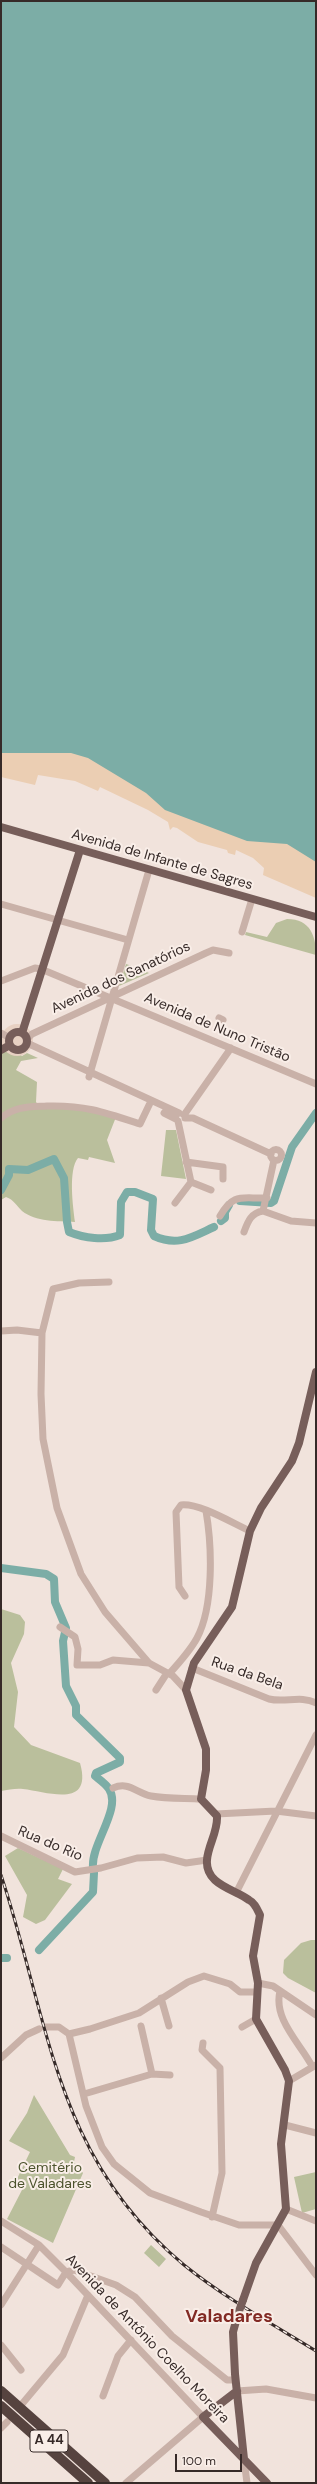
<!DOCTYPE html>
<meta charset="utf-8">
<style>
body{margin:0}
#map{position:relative;width:317px;height:2484px;overflow:hidden;background:#f1e3dc;font-family:"DM Sans",sans-serif}
canvas{display:block}
.frame{position:absolute;inset:0;border:2px solid #362a28;pointer-events:none}
.scale{position:absolute;left:175px;top:2454px;width:67px;height:18px;box-sizing:border-box;border:2px solid #362a28;border-top:0;padding-left:5px;font-size:12px;line-height:14px;white-space:nowrap;color:#362a28;-webkit-text-stroke:3px #f9eee8;paint-order:stroke}
</style>
<div id="map">
<canvas width="317" height="2484"></canvas>
<div class="frame"></div>
<div class="scale">100 m</div>
</div>
<script>
const ctx = document.querySelector('canvas').getContext('2d');
ctx.lineJoin = 'round';
function paint(path, color) {
  ctx.fillStyle = color;
  ctx.fill(path, 'evenodd');
}
function trace(path, color, width, dash) {
  ctx.strokeStyle = color;
  ctx.lineWidth = width;
  ctx.lineCap = dash ? 'butt' : 'round';
  ctx.setLineDash(dash || []);
  ctx.stroke(path);
}
function label(font, color, halo, rows, align = 'center') {
  ctx.font = font + ' "DM Sans",sans-serif';
  ctx.lineWidth = 4;
  ctx.setLineDash([]);
  ctx.textBaseline = 'middle';
  ctx.strokeStyle = halo;
  ctx.fillStyle = color;
  for (const [text, x, y, turn = 0] of rows) {
    ctx.save();
    ctx.translate(x, y);
    ctx.rotate((+turn || 0) * Math.PI / 180);
    ctx.textAlign = isNaN(turn) ? turn : align;
    if (halo) ctx.strokeText(text, 0, 0);
    ctx.fillText(text, 0, 0);
    ctx.restore();
  }
}
const green = new Path2D(`
 M 287,919 C 311,919 316,937 316,955 L 245,935 L 246,932 L 267,937 L 276,923 Z
 M 126,964 L 129,965 L 149,973 L 119,986 Z
 M 1,1039 L 22,1056 L 27,1053 L 38,1058 L 21,1061 L 16,1070 L 37,1082 L 36,1102 L 39,1106 L 85,1109 L 116,1117 L 107,1140 L 115,1163 L 89,1157 L 88,1160 L 78,1158 C 68,1170 73,1207 75,1222 C 57,1221 36,1222 22,1211 C 16,1205 14,1200 6,1197 L 1,1200 Z
 M 166,1130 L 176,1130 L 186,1179 L 161,1176 Z
 M 1,1609 L 20,1615 L 25,1622 L 24,1634 L 11,1663 L 18,1692 L 14,1727 L 31,1745 L 80,1763 C 93,1809 48,1792 23,1789 C 16,1788 8,1790 1,1791 Z
 M 18,1848 L 63,1869 L 58,1879 L 72,1884 L 45,1920 L 36,1924 L 23,1917 L 27,1895 L 5,1856 Z
 M 311,1940 L 316,1940 L 316,1993 L 288,1978 L 283,1973 L 284,1960 L 301,1943 Z
 M 34,2095 L 70,2155 L 75,2157 L 74,2162 L 83,2173 L 53,2243 L 7,2219 L 23,2188 L 15,2183 L 30,2152 L 9,2141 L 27,2113 Z
 M 316,2172 L 316,2209 L 302,2213 L 294,2177 Z
 M 151,2245 L 166,2259 L 159,2267 L 144,2253 Z`);
const sand = new Path2D(`
 M 73,745 L 316,841 L 316,898 L 263,875 L 264,868 L 253,858 L 236,850 L 235,855 L 228,853 L 227,850 L 198,842 L 177,828 L 173,827 L 170,830 L 168,822 L 148,810 L 100,787 L 98,791 L 75,781 L 38,775 L 35,785 L 1,777 L 1,749 Z`);
const plaza = new Path2D(`
 M1 1040a16 16 0 1 1 32 0a16 16 0 1 1-32 0Z`);
const water = new Path2D(`
 M 1,1 L 316,1 L 316,862 L 287,844 L 247,841 L 165,810 L 146,793 L 88,758 L 71,753 L 1,753 Z`);
const river = new Path2D(`
 M 1,1190 L 9,1175 L 9,1169 L 28,1170 L 54,1159 L 64,1178 L 67,1222 L 69,1232 C 84,1238 105,1241 120,1235 L 121,1202 L 127,1192 L 135,1192 L 153,1199 L 151,1230 L 154,1236 C 178,1247 192,1237 214,1227
 M 240,1201 L 271,1203 L 274,1201 L 292,1147 L 316,1113
 M 221,1221 L 225,1218 L 225,1212 L 229,1205
 M 1,1568 L 46,1574 L 54,1579 L 55,1602 L 66,1628 L 63,1641 L 66,1686 L 76,1706 L 76,1715 L 120,1758 L 120,1762 L 96,1773 L 95,1776 C 100,1780 106,1784 109,1789 C 122,1808 91,1844 93,1867
 M 39,1950 L 93,1892 L 94,1873
 M 1,1958 L 7,1958`);
const minor = new Path2D(`
 M 1,904 L 128,940
 M 242,932 L 252,899
 M 1,981 L 35,968 L 41,969 L 316,1084
 M 219,1018 L 223,1020
 M 1,1033 L 10,1038
 M 27,1039 L 32,1034 L 206,953 L 213,950 L 229,953
 M 27,1043 L 179,1113
 M 89,1077 L 149,870
 M 164,1113 L 176,1119
 M 184,1115 L 231,1048
 M 1,1118 C 16,1106 29,1107 47,1106 C 85,1105 104,1112 140,1124 L 151,1101
 M 185,1118 L 193,1118 L 271,1154
 M 178,1121 L 191,1182 L 211,1190
 M270.5 1155a5.5 5.5 0 1 1 11 0a5.5 5.5 0 1 1-11 0Z
 M 274,1160 L 263,1211 L 291,1221 L 316,1223
 M 186,1162 L 223,1167 L 223,1179
 M 175,1203 L 191,1182
 M 220,1216 C 234,1192 242,1199 267,1198
 M 244,1232 C 248,1221 251,1213 263,1211
 M 109,1282 L 79,1283 L 53,1289 L 42,1333 L 41,1394 L 43,1439 L 57,1508 L 81,1574 L 105,1612 L 149,1663 L 173,1676 L 186,1690
 M 1,1331 L 17,1330 L 42,1333
 M 185,1596 L 179,1587 L 176,1512 L 181,1505 C 200,1503 232,1523 250,1531
 M 60,1627 L 75,1637 L 78,1649 L 77,1665 L 100,1665 L 113,1660 L 149,1663
 M 192,1668 L 269,1699 C 285,1703 301,1695 316,1703
 M 169,1674 C 179,1663 190,1651 197,1638 C 214,1606 212,1546 206,1511
 M 156,1690 L 167,1673
 M 113,1788 C 129,1781 136,1793 151,1796 C 167,1799 185,1798 201,1799
 M 216,1814 L 276,1811 L 316,1816
 M 1,1836 L 75,1872 L 101,1868 L 137,1858 L 163,1857 L 186,1863 L 207,1860
 M 236,1893 L 316,1735
 M 258,1983 L 273,1986 L 316,2015
 M 280,1991 C 273,2019 300,2043 312,2066
 M 161,1998 L 169,2026
 M 141,2026 L 152,2074
 M 45,2027 L 59,2027 L 69,2034 L 90,2029 L 139,2013 L 188,1982 L 204,1976 L 230,1984 L 240,1992 L 257,1992
 M 242,2027 L 256,2019
 M 69,2034 L 86,2106 L 102,2147 L 114,2164 L 150,2193 L 201,2212 L 239,2225 L 278,2225 L 316,2275
 M 203,2043 L 202,2050 L 220,2068 L 222,2173 L 212,2217
 M 1,2058 L 26,2035 L 39,2029
 M 289,2081 L 316,2065
 M 84,2094 L 152,2074 L 170,2075
 M 285,2125 L 316,2133
 M 286,2209 L 316,2221
 M 1,2221 L 39,2245 L 66,2272 L 203,2417 L 126,2483
 M 1,2247 L 58,2285 L 66,2272 L 74,2270 L 116,2285 L 135,2297 L 172,2336 L 227,2380 L 235,2380
 M 1,2305 L 39,2245
 M 1,2345 L 21,2370
 M 237,2391 L 266,2389 L 316,2398
 M 103,2396 L 118,2356 L 131,2340
 M 22,2404 L 63,2355 L 88,2295
 M 1,2428 L 7,2422
 M 244,2459 L 247,2483`);
const major = new Path2D(`
 M 1,827 L 316,917
 M9 1041a9 9 0 1 1 18 0a9 9 0 1 1-18 0Z
 M 22,1033 L 80,850
 M 1,1050 L 10,1045
 M 243,2300 L 256,2263 L 286,2209 L 281,2144 L 289,2081 L 285,2070 L 256,2019 L 258,1983 L 253,1956 L 260,1915 C 257,1909 255,1903 249,1900 C 235,1889 205,1885 207,1860 C 208,1845 218,1832 217,1816 L 201,1799 L 206,1770 L 206,1749 L 186,1690 L 194,1663 L 232,1607 L 250,1531 L 261,1508 L 292,1461 L 299,1443 L 316,1372
 M 238,2314 L 233,2332 L 235,2374 L 244,2459
 M 237,2391 L 203,2417 L 267,2483`);
const highway = new Path2D(`
 M 1,2391 L 105,2483
 M 1,2406 L 88,2483`);
const rail = new Path2D(`
 M 1,1875 C 50,2023 54,2157 184,2265 C 225,2298 272,2324 316,2351`);
const majorBridge = new Path2D(`
 M 238,2314 L 243,2300`);
const shields = [
 [49,2441,38]
];
const shieldNames = [
 ["A 44",49,2441]
];
const streetNames = [
 ["Avenida de Infante de Sagres",162,860,16],
 ["Avenida dos Sanatórios",121,978,-25],
 ["Avenida de Nuno Tristão",217,1028,23],
 ["Rua da Bela",247,1674,19],
 ["Rua do Rio",50,1844,23],
 ["Avenida de António Coelho Moreira",147,2339,46]
];
const parkNames = [
 ["Cemitério",50,2168],
 ["de Valadares",50,2184]
];
const districtNames = [
 ["Valadares",229,2317]
];
paint(green, '#babf9c');
paint(sand, '#ebceb3');
paint(plaza, '#e8d1c3');
paint(water, '#7cada6');
trace(river, '#7cada6', 8);
trace(minor, '#c9b1a8', 7);
trace(major, '#775e5a', 8);
trace(highway, '#56433f', 10);
trace(rail, '#362a28', 3);
trace(rail, '#f9eee8', 1.5, [4.5]);
trace(majorBridge, '#775e5a', 8);
for (const [x, y, w] of shields) {
  const box = new Path2D();
  box.roundRect(x - w / 2, y - 11, w, 22, 3);
  ctx.fillStyle = '#f9eee8';
  ctx.fill(box);
  trace(box, '#362a28', 1);
}
label('bold 13px', '#362a28', null, shieldNames);
label('14px', '#362a28', '#f9eee8', streetNames);
label('14px', '#4c532d', '#f9eee8', parkNames);
label('bold 18px', '#822a24', '#f9eee8', districtNames);
</script>
